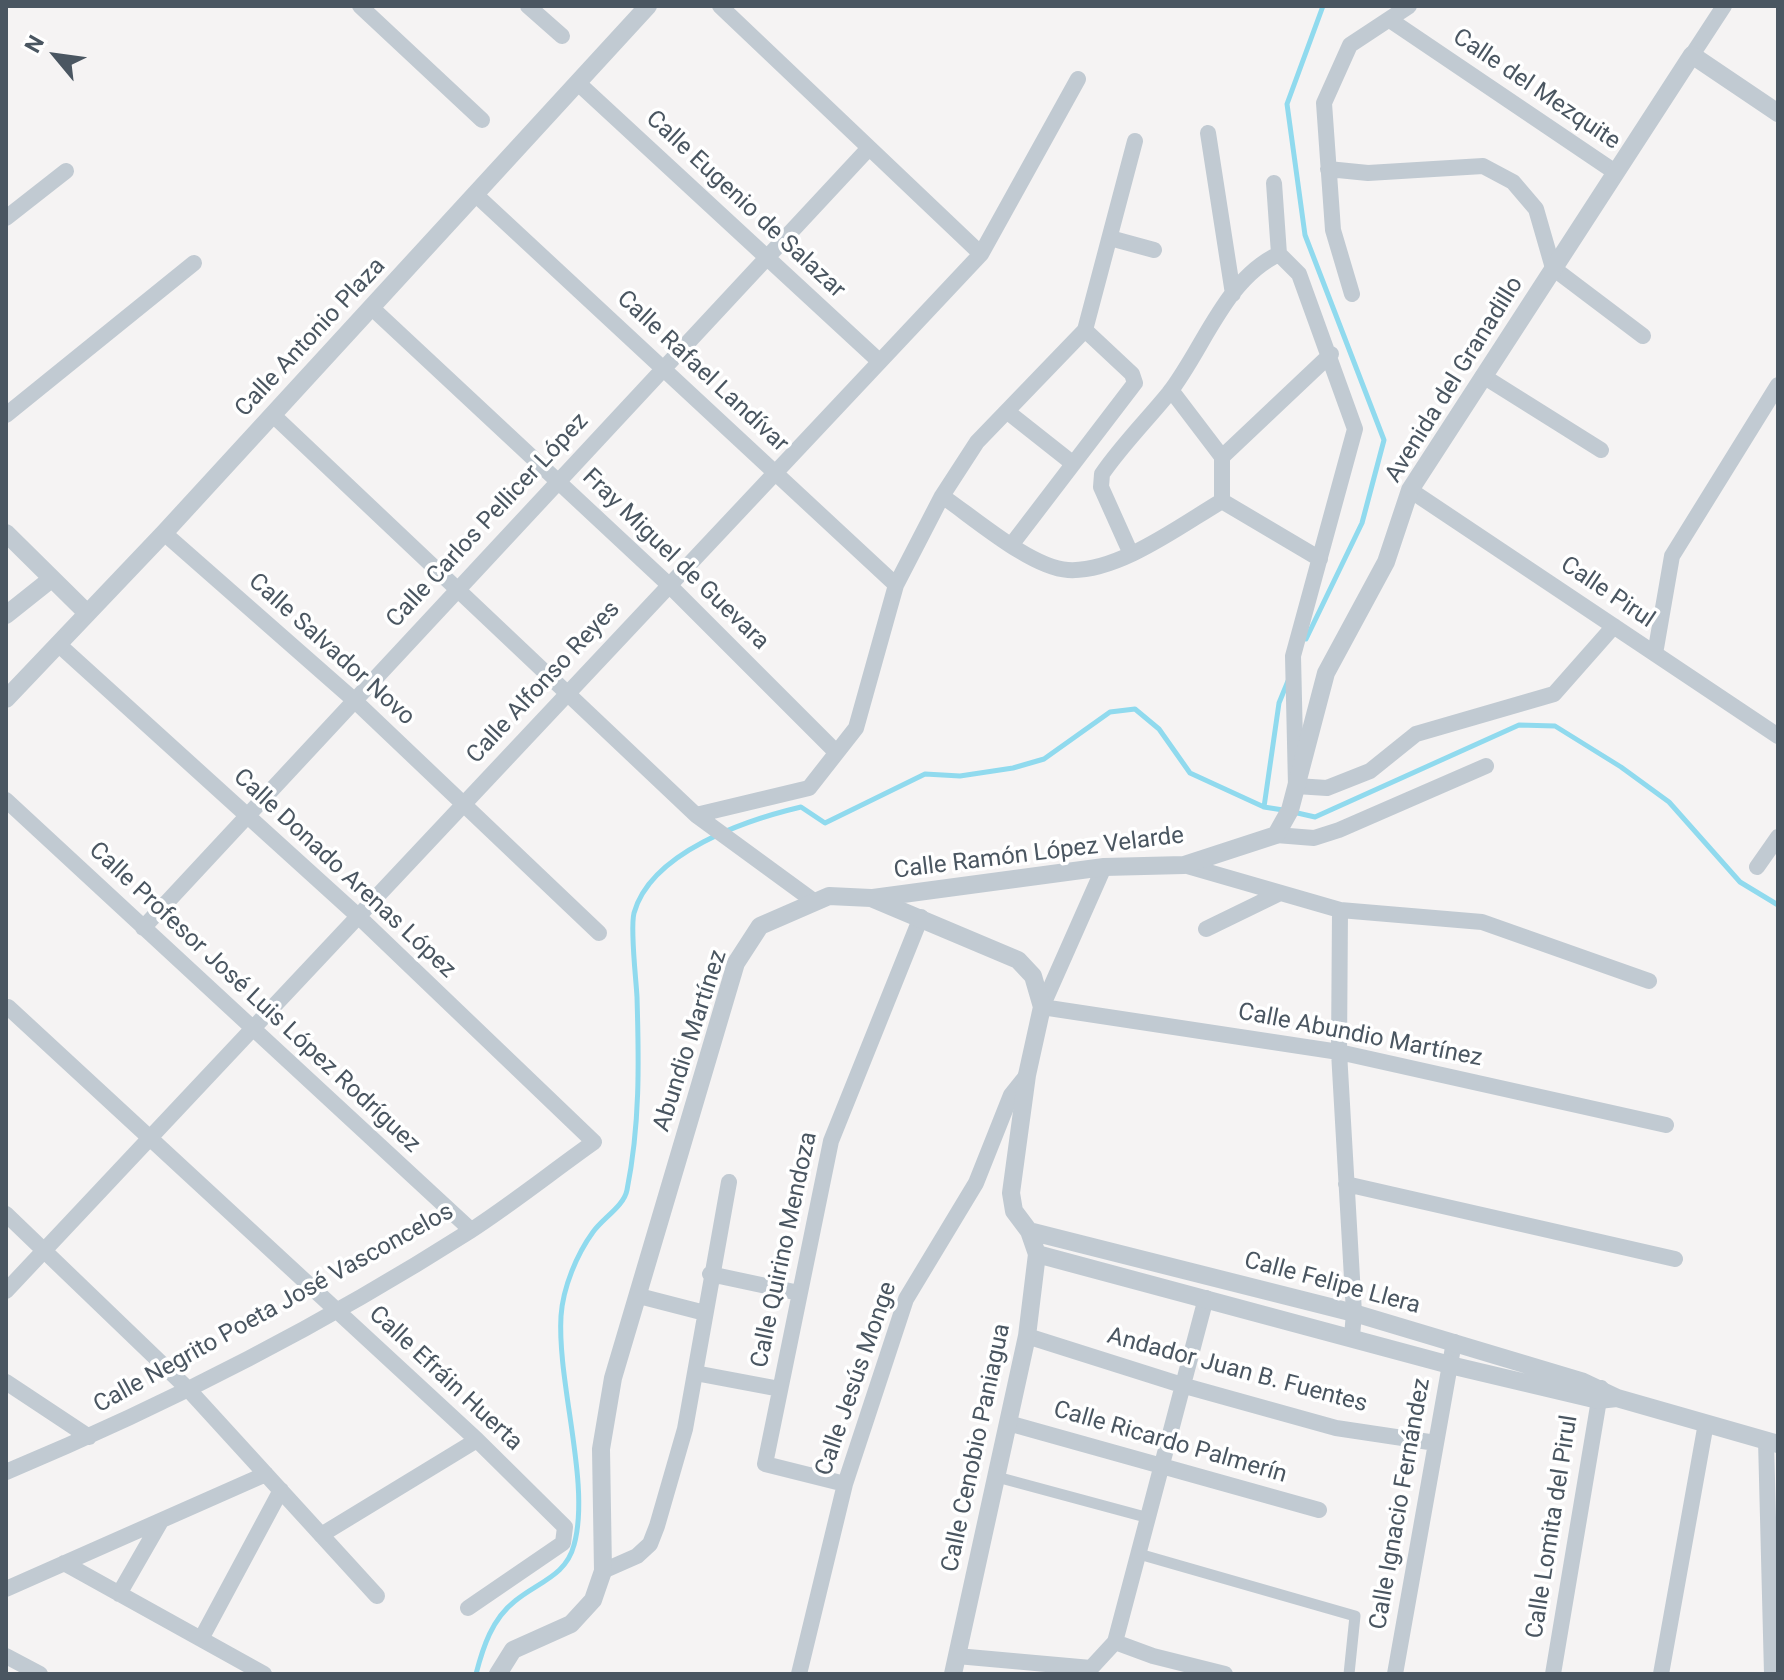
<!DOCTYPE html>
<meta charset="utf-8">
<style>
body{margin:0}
#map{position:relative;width:1784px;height:1680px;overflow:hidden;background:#f5f3f3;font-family:Roboto,sans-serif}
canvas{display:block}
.frame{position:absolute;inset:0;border:8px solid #4a5661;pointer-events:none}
.north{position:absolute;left:16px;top:16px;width:80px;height:80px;-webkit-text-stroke:6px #fff;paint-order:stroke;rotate:299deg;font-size:22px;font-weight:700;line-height:32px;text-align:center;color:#4a5661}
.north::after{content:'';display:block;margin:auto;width:28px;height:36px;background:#4a5661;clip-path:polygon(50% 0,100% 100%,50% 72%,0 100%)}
</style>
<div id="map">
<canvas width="1784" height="1680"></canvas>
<div class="frame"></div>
<div class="north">N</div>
</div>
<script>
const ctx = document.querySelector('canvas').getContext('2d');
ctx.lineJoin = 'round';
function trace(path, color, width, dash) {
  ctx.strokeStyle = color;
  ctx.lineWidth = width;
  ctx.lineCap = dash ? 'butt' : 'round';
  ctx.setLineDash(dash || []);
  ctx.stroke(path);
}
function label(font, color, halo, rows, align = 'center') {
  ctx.font = font + ' Roboto,sans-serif';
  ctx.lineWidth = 7;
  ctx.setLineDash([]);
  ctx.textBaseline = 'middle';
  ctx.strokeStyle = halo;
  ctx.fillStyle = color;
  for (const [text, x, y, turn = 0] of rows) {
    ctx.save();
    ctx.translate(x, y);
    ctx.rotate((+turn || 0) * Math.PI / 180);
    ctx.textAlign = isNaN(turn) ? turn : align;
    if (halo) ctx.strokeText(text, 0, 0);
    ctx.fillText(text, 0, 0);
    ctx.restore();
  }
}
const stream = new Path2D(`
 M 1306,639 L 1362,523 L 1384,440 L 1305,235 L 1287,104 L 1323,6
 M 1264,807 L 1279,703 L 1288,681
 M 1293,812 L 1315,817 L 1519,725 L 1555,726 L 1621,767 L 1669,802 L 1740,882 L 1778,905
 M 476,1674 C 483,1647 492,1619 515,1601 C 538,1582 566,1576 574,1545 C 591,1485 557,1383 561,1316 C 563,1287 577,1254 593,1232 C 603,1218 624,1206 627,1190 C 640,1125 639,1063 637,997 C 636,978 630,929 634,913 C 651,852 746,820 801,807 L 825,823 L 925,774 L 960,776 L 1013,768 L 1044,759 L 1110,712 L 1135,709 L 1159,729 L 1190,773 L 1264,807 L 1283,810`);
const pedestrian = new Path2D(`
 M 997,1477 L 1149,1518
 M 1139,1554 L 1355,1616 L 1349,1674`);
const minor = new Path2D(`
 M 360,6 L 482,120
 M 528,6 L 562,36
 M 720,6 L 981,254
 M 1390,20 L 1615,172
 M 1692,55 L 1724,6
 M 578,83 L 879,361
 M 1208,133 L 1233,294
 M 1328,169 L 1368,173 L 1483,166 L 1513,182 L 1536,209 L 1553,268 L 1643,336
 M 1274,183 L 1279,254 L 1299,274 L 1355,429 L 1293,656 L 1296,786 L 1327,788 L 1370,771 L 1416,734 L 1554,694 L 1614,626
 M 475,194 L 896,585
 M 6,218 L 66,171
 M 1110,238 L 1154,250
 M 1352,294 L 1333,230 L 1324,103 L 1350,45 L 1409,6
 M 372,308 L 669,585 L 836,752
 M 1483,376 L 1601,450
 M 1171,390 L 1222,457 L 1222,501 L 1320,559
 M 1009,413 L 1071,462
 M 6,415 L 194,263
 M 273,415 L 696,815 L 815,902
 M 1222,457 L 1331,354
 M 1410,490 L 1778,736
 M 942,496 C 973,517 1031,568 1068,570 C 1118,573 1181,525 1222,501
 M 164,533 L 354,700 L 599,933
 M 1012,544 L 1135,383 L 1132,374 L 1085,330
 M 1131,554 L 1101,487 L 1102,474 C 1122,445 1147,420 1169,393 C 1204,348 1225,279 1279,254
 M 1655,654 L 1672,556 L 1778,385
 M 6,800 L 471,1230
 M 696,815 L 809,788 L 856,728 L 896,585 L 942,496 L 977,442 L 1085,330 L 1135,141
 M 1276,835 L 1314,838 L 1339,830 L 1486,766
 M 1184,865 L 1340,910 L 1482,922 L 1649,981
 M 1104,867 L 1042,1007 L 1339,1052 L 1666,1125
 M 1757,867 L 1778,837
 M 1340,910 L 1339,1052 L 1354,1313 L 1352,1336
 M 143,928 L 869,148
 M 1206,929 L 1280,893
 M 8,1007 L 477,1440 L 565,1527 L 563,1543 L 468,1608
 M 1346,1184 L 1675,1259
 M 6,1214 L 188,1389 L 377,1596
 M 710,1274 L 799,1293
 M 6,1291 L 981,254 L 1078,79
 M 639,1296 L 705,1313
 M 1027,1336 L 1185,1386 L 1336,1428 L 1436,1443
 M 695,1373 L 780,1389
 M 6,1382 L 89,1437
 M 1008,1423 L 1319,1510
 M 1766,1440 L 1772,1674
 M 6,1472 C 166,1405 324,1324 470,1231 C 513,1203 553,1171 594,1142 L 358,916 L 58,644
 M 845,1484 L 765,1464 L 831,1141 L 921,917
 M 321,1535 L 477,1440
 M 64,1563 L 264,1674
 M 603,1571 L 637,1556 L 650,1544 L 657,1526 L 685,1429 L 729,1182
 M 6,1589 L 266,1474
 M 119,1594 L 161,1521
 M 201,1639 L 281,1490
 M 1115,1642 L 1153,1656 L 1225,1674
 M 6,1656 L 40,1674
 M 957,1656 L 1091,1668 L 1115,1642 L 1206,1298
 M 799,1674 L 845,1484 L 906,1299 L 976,1183 L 1011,1095 L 1027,1075
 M 1395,1674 L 1454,1342
 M 1553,1674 L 1601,1388
 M 1661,1674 L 1706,1423`);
const tertiary = new Path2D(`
 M 6,533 L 87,613
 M 6,615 L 50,580
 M 6,699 L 164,533 L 648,6
 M 873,898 L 1104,867 L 1184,865 L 1276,835 L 1290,810 L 1326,673 L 1386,562 L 1410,490 L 1692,55 L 1778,113
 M 1029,1231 L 1354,1313 L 1581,1381 L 1617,1398 L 1778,1444
 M 1037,1254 L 1450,1365 L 1598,1400 L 1617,1398
 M 498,1674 L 513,1650 L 571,1624 L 593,1600 L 603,1571 L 601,1449 L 613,1378 L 736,963 L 760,926 L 829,896 L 871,898 L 1018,960 L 1033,976 L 1042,1007 L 1027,1075 L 1011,1193 L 1014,1211 L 1029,1231 L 1037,1254 L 1027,1336 L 953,1674`);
const streetNames = [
 ["Calle del Mezquite",1536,90,34],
 ["Calle Eugenio de Salazar",745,205,43],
 ["Calle Antonio Plaza",311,338,-47],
 ["Calle Rafael Landívar",702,372,43],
 ["Avenida del Granadillo",1455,380,-58],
 ["Calle Carlos Pellicer López",488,521,-47],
 ["Fray Miguel de Guevara",675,560,44],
 ["Calle Pirul",1607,593,34],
 ["Calle Salvador Novo",331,650,42],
 ["Calle Alfonso Reyes",544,683,-47],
 ["Calle Ramón López Velarde",1039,854,-7],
 ["Calle Donado Arenas López",344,874,43],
 ["Calle Profesor José Luis López Rodríguez",254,998,43],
 ["Calle Abundio Martínez",1360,1036,11],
 ["Abundio Martínez",691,1041,-72],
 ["Calle Quirino Mendoza",785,1250,-78],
 ["Calle Felipe Llera",1332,1284,15],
 ["Calle Negrito Poeta José Vasconcelos",274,1309,-29],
 ["Andador Juan B. Fuentes",1237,1371,15],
 ["Calle Efráin Huerta",445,1379,43],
 ["Calle Jesús Monge",857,1379,-71],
 ["Calle Ricardo Palmerín",1170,1443,16],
 ["Calle Cenobio Paniagua",977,1448,-78],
 ["Calle Ignacio Fernández",1401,1504,-80],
 ["Calle Lomita del Pirul",1553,1527,-81]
];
trace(stream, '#90daee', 5);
trace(pedestrian, '#c1cad2', 11);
trace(minor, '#c1cad2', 16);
trace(tertiary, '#c1cad2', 18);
label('24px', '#4a5661', '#fff', streetNames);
</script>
